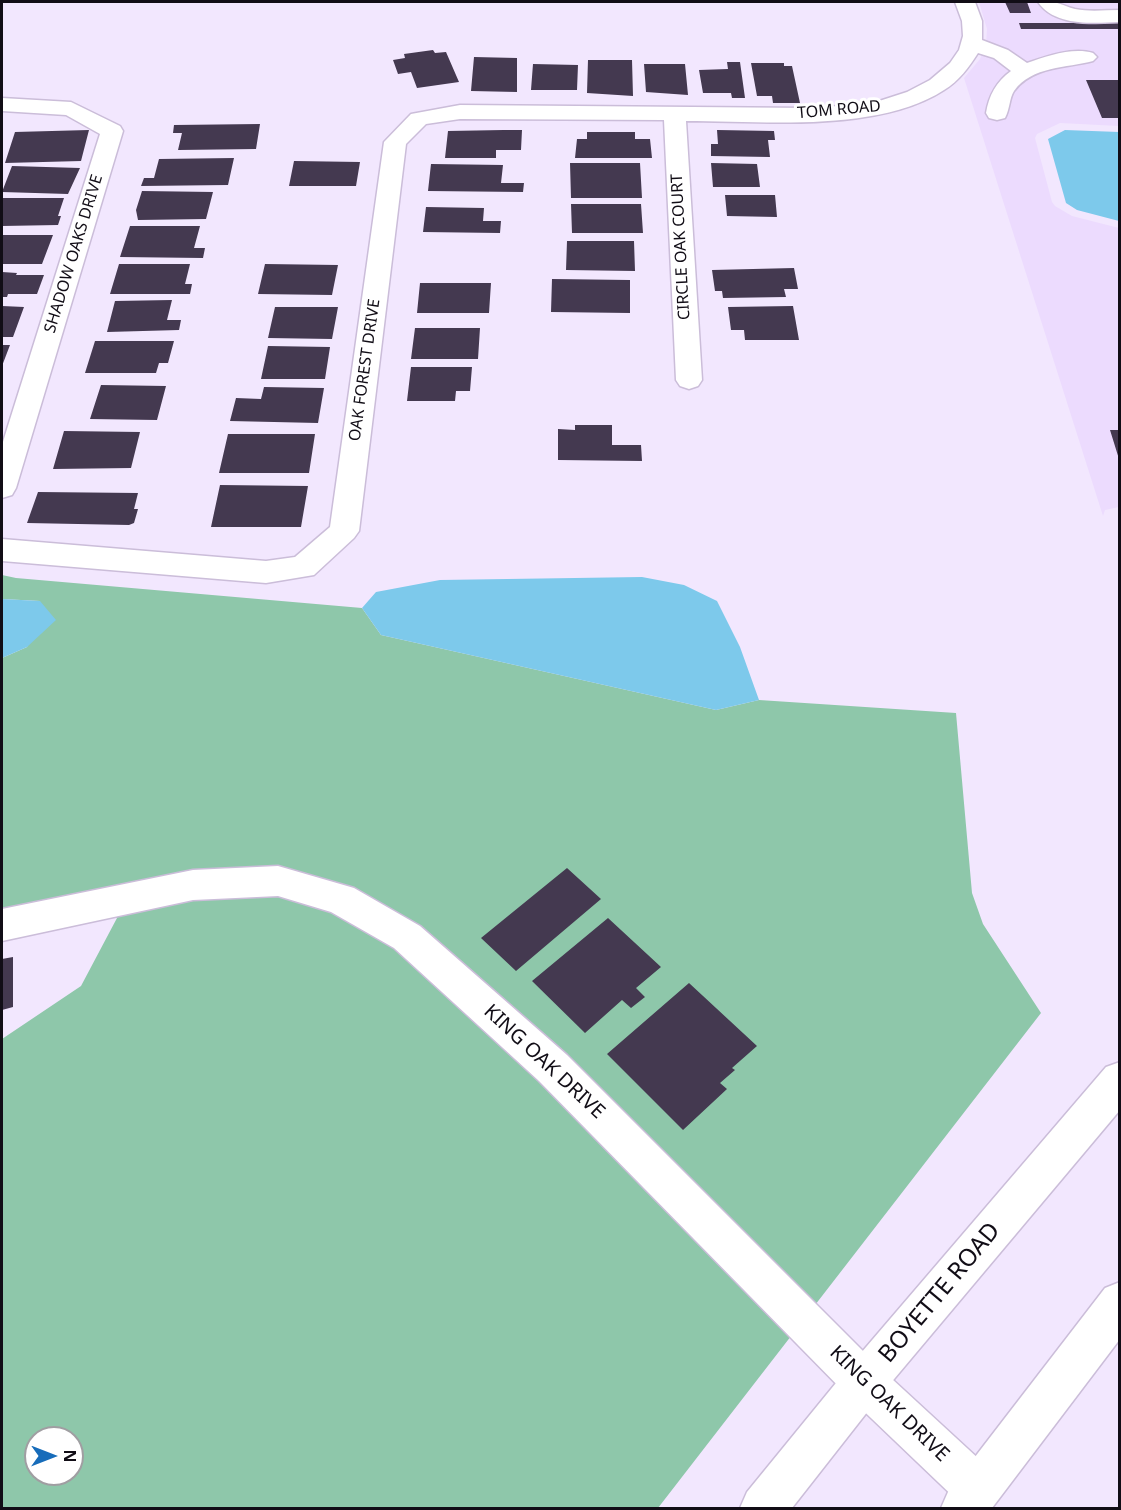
<!DOCTYPE html>
<style>
body{margin:0}
#map{position:relative;width:1121px;height:1510px;overflow:hidden;background:#f2e7fe;font-family:"Noto Sans",sans-serif}
canvas{display:block}
.frame{position:absolute;inset:0;border:3px solid #110d16;pointer-events:none}
.north{position:absolute;left:24px;top:1426px;width:60px;height:60px;box-sizing:border-box;background:#fff;border:2px solid #a09ea2;border-radius:50%;rotate:90deg;font-size:16px;font-weight:700;line-height:24px;text-align:center;color:#110d16}
.north::after{content:'';display:block;margin:auto;width:21px;height:27px;background:#176cba;clip-path:polygon(50% 0,100% 100%,50% 72%,0 100%)}
</style>
<div id="map">
<canvas width="1121" height="1510"></canvas>
<div class="frame"></div>
<div class="north">N</div>
</div>
<script>
const ctx = document.querySelector('canvas').getContext('2d');
ctx.lineJoin = 'round';
function paint(path, color) {
  ctx.fillStyle = color;
  ctx.fill(path, 'evenodd');
}
function trace(path, color, width, dash) {
  ctx.strokeStyle = color;
  ctx.lineWidth = width;
  ctx.lineCap = dash ? 'butt' : 'round';
  ctx.setLineDash(dash || []);
  ctx.stroke(path);
}
function label(font, color, halo, rows, align = 'center') {
  ctx.font = font + ' "Noto Sans",sans-serif';
  ctx.lineWidth = 6;
  ctx.setLineDash([]);
  ctx.textBaseline = 'middle';
  ctx.strokeStyle = halo;
  ctx.fillStyle = color;
  for (const [text, x, y, turn = 0] of rows) {
    ctx.save();
    ctx.translate(x, y);
    ctx.rotate((+turn || 0) * Math.PI / 180);
    ctx.textAlign = isNaN(turn) ? turn : align;
    if (halo) ctx.strokeText(text, 0, 0);
    ctx.fillText(text, 0, 0);
    ctx.restore();
  }
}
const built = new Path2D(`
 M 979,2 L 1119,2 L 1119,126 L 1060,123 L 1037,134 L 1035,138 L 1052,202 L 1055,206 L 1072,216 L 1119,228 L 1119,507 L 1105,510 L 1103,516 L 964,78 L 980,59 L 986,45 L 987,29 Z`);
const green = new Path2D(`
 M 2,575 L 16,578 L 362,608 L 381,635 L 716,710 L 759,700 L 956,713 L 972,893 L 983,924 L 1041,1013 L 658,1508 L 2,1508 L 2,1039 L 81,986 L 117,918 L 2,915 L 2,658 L 27,647 L 40,601 L 2,599 ZM 36,1438 L 72,1438 L 72,1474 L 36,1474 Z`);
const water = new Path2D(`
 M 1065,130 L 1119,132 L 1119,221 L 1077,210 L 1066,203 L 1048,139 Z
 M 642,577 L 684,585 L 717,601 L 740,647 L 759,700 L 716,710 L 381,635 L 362,608 L 376,592 L 440,580 Z
 M 2,599 L 40,601 L 56,620 L 27,647 L 2,658 Z`);
const building = new Path2D(`
 M 1005,2 L 1027,2 L 1031,13 L 1010,13 Z
 M 1019,23 L 1120,23 L 1120,29 L 1021,29 Z
 M 433,50 L 435,53 L 446,52 L 459,82 L 417,88 L 411,72 L 398,74 L 393,60 L 405,58 L 404,54 Z
 M 474,57 L 517,58 L 517,92 L 471,91 Z
 M 588,60 L 632,60 L 633,96 L 587,93 Z
 M 727,62 L 740,62 L 745,98 L 732,98 L 731,93 L 703,93 L 699,70 L 728,69 Z
 M 751,63 L 784,63 L 784,66 L 792,66 L 800,103 L 773,103 L 772,96 L 757,96 Z
 M 533,64 L 578,65 L 577,90 L 531,90 Z
 M 644,64 L 685,64 L 688,95 L 646,92 Z
 M 1086,80 L 1120,80 L 1120,118 L 1102,118 Z
 M 260,124 L 256,149 L 178,150 L 182,133 L 173,133 L 174,125 Z
 M 89,130 L 81,161 L 5,163 L 15,132 Z
 M 504,130 L 522,130 L 521,150 L 496,150 L 496,158 L 445,158 L 448,131 Z
 M 717,130 L 774,131 L 775,140 L 768,140 L 770,157 L 711,156 L 711,144 L 718,144 Z
 M 587,132 L 635,132 L 635,139 L 650,139 L 652,158 L 575,158 L 577,139 L 587,139 Z
 M 234,158 L 228,185 L 141,186 L 144,178 L 154,178 L 159,159 Z
 M 294,161 L 360,162 L 356,186 L 289,186 Z
 M 570,163 L 640,163 L 642,198 L 571,198 Z
 M 711,163 L 757,164 L 760,187 L 713,187 Z
 M 431,164 L 503,165 L 501,183 L 524,183 L 523,192 L 428,191 Z
 M 12,166 L 80,168 L 68,194 L 2,192 Z
 M 142,191 L 213,192 L 206,219 L 138,220 L 136,210 Z
 M 725,195 L 775,195 L 777,217 L 727,216 Z
 M 2,198 L 64,198 L 58,216 L 61,216 L 58,225 L 2,226 Z
 M 571,204 L 641,204 L 643,233 L 572,233 Z
 M 426,207 L 484,208 L 483,221 L 501,221 L 500,233 L 423,232 Z
 M 130,226 L 200,226 L 194,248 L 205,248 L 203,258 L 120,257 Z
 M 2,235 L 53,235 L 42,264 L 2,264 Z
 M 567,241 L 634,241 L 635,271 L 566,270 Z
 M 119,264 L 190,264 L 185,284 L 192,284 L 190,294 L 110,294 Z
 M 265,264 L 338,265 L 332,295 L 258,294 Z
 M 794,268 L 798,289 L 784,289 L 786,297 L 723,298 L 722,291 L 715,291 L 712,270 Z
 M 2,272 L 17,273 L 16,275 L 44,275 L 37,294 L 8,294 L 7,297 L 2,297 Z
 M 552,279 L 630,280 L 630,313 L 551,312 Z
 M 420,283 L 491,283 L 489,313 L 417,313 Z
 M 172,300 L 167,320 L 181,320 L 179,330 L 107,332 L 115,301 Z
 M 2,306 L 24,307 L 13,337 L 2,337 Z
 M 793,306 L 799,340 L 745,340 L 744,330 L 731,330 L 728,307 Z
 M 275,307 L 338,307 L 332,339 L 268,338 Z
 M 415,328 L 480,328 L 478,359 L 411,359 Z
 M 95,341 L 174,341 L 168,363 L 159,363 L 156,373 L 85,373 Z
 M 2,345 L 10,345 L 2,366 Z
 M 268,346 L 330,347 L 325,379 L 261,379 Z
 M 411,367 L 472,367 L 470,391 L 456,391 L 455,401 L 407,401 Z
 M 101,385 L 166,386 L 157,420 L 90,419 Z
 M 264,387 L 324,388 L 318,423 L 230,421 L 236,398 L 261,399 Z
 M 575,425 L 612,425 L 612,445 L 641,445 L 642,461 L 558,460 L 558,429 L 575,430 Z
 M 1110,430 L 1120,430 L 1120,458 L 1119,459 Z
 M 64,431 L 140,432 L 131,468 L 53,469 Z
 M 228,434 L 315,434 L 309,473 L 219,473 Z
 M 220,485 L 308,486 L 301,527 L 211,527 Z
 M 38,492 L 138,493 L 134,509 L 138,509 L 134,523 L 129,525 L 27,523 Z
 M 567,868 L 601,899 L 516,971 L 481,938 Z
 M 608,918 L 661,967 L 636,988 L 645,997 L 631,1008 L 622,1000 L 585,1033 L 532,981 Z
 M 13,957 L 13,1007 L 2,1010 L 2,959 Z
 M 689,983 L 757,1046 L 732,1068 L 735,1070 L 720,1083 L 727,1089 L 683,1130 L 607,1054 Z`);
const minor = new Path2D(`
 M 955,2 L 975,2 L 982,21 L 982,40 L 1008,50 L 1027,63 C 1047,56 1073,47 1093,53 L 1097,57 L 1093,61 C 1067,68 1032,66 1014,91 C 1009,99 1010,109 1005,118 L 997,120 L 989,118 L 986,113 C 989,95 996,82 1011,71 L 994,58 L 978,53 C 969,67 959,81 944,90 C 878,133 763,121 686,121 L 702,380 L 698,386 L 689,389 L 680,386 L 676,380 L 664,120 L 460,119 L 426,124 L 406,144 L 359,531 L 354,538 L 314,575 L 266,583 L 2,561 L 2,539 L 266,561 L 295,557 L 330,527 L 384,142 L 411,114 L 460,105 L 808,108 L 870,104 L 907,92 L 930,80 L 950,63 L 959,50 L 963,36 L 962,21 Z
 M 1038,2 C 1058,0 1059,5 1075,9 C 1090,12 1105,10 1120,10 L 1120,22 C 1094,23 1055,27 1038,2 Z
 M 2,98 L 71,102 L 120,126 L 123,131 L 16,488 L 12,495 L 2,498 L 2,445 L 100,134 L 66,115 L 2,111 Z
 M 278,866 L 354,888 L 420,926 L 567,1055 L 879,1367 L 993,1472 L 1000,1488 L 993,1504 C 981,1509 973,1509 961,1504 L 849,1397 L 539,1081 L 394,948 L 331,912 L 278,896 L 193,900 L 2,941 L 2,909 L 193,870 Z`);
const major = new Path2D(`
 M 1120,1062 L 1120,1110 L 879,1397 L 792,1508 L 740,1508 L 747,1492 L 849,1367 L 1106,1067 Z
 M 1120,1282 L 1120,1339 L 992,1508 L 941,1508 L 948,1492 L 1105,1288 Z`);
const farStreetnames = [
 ["TOM ROAD",839,110,-5],
 ["CIRCLE OAK COURT",681,247,-93],
 ["SHADOW OAKS DRIVE",74,254,-73],
 ["OAK FOREST DRIVE",365,370,-82]
];
const streetNames = [
 ["KING OAK DRIVE",544,1062,43],
 ["KING OAK DRIVE",889,1404,44]
];
const nearStreetnames = [
 ["BOYETTE ROAD",940,1293,-50]
];
paint(built, '#ecdbfe');
paint(green, '#8ec7aa');
paint(water, '#7dc9eb');
paint(building, '#443950');
trace(minor, '#cbbdd9', 3);
trace(major, '#cbbdd9', 3);
paint(minor, '#fff');
paint(major, '#fff');
label('16px', '#110d16', '#fff', farStreetnames);
label('20px', '#110d16', '#fff', streetNames);
label('24px', '#110d16', '#fff', nearStreetnames);
</script>
